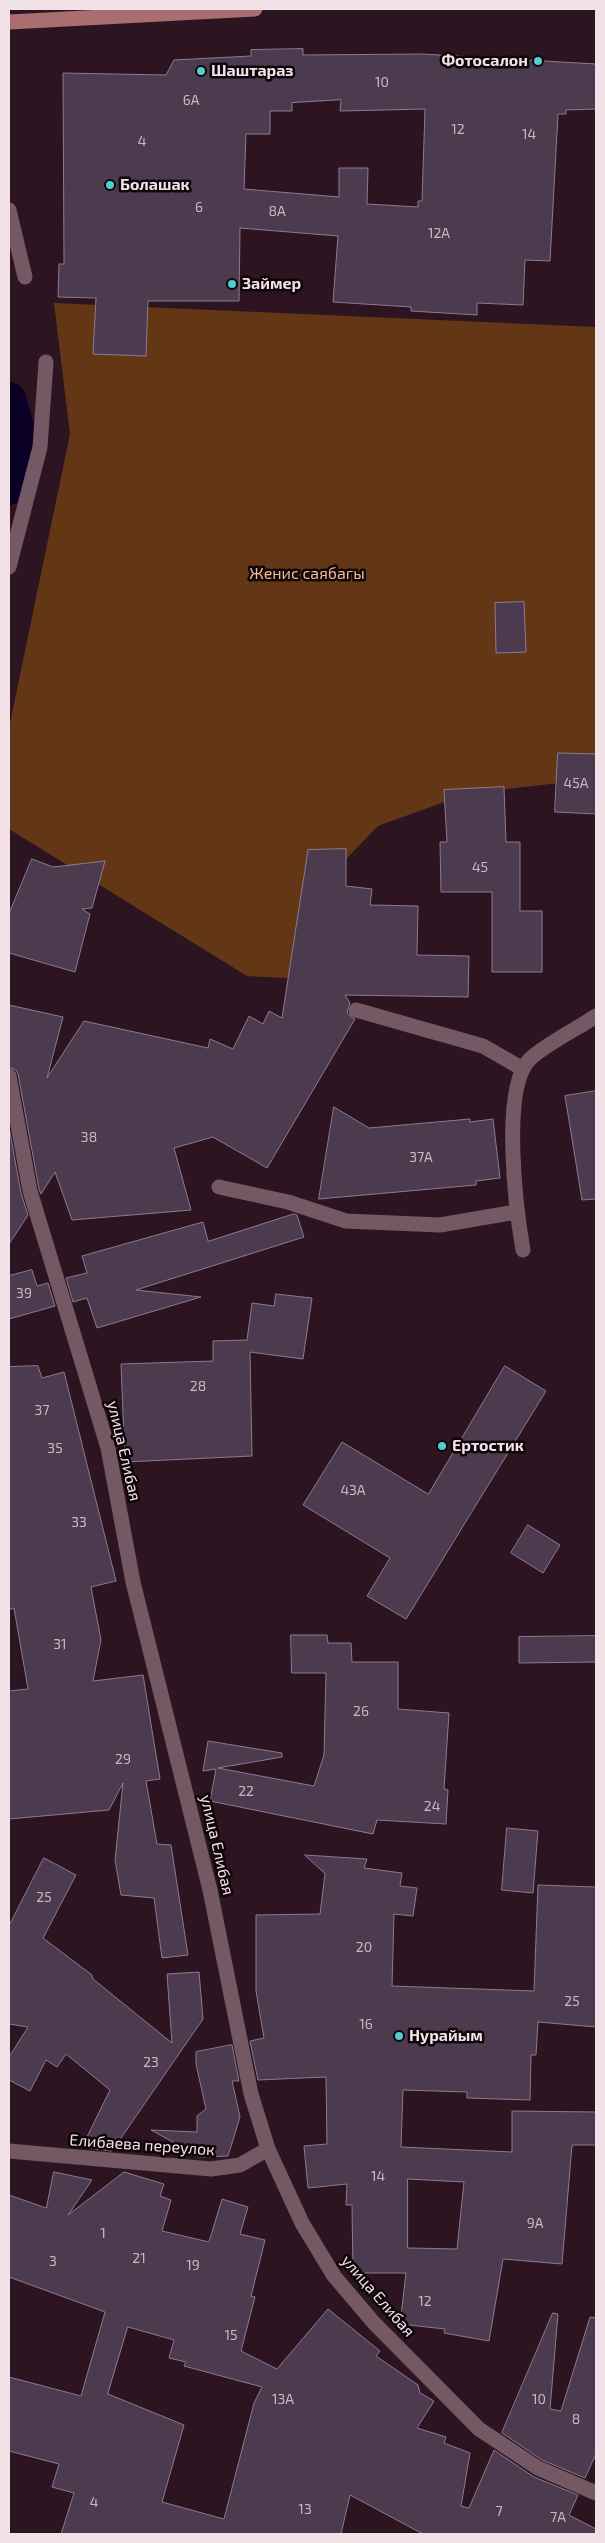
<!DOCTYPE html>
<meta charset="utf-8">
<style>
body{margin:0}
#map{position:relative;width:605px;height:2543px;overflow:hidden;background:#2c1520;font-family:"Exo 2",sans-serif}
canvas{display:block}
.frame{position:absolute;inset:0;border:10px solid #f2e1e7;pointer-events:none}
</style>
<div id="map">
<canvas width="605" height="2543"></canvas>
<div class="frame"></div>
</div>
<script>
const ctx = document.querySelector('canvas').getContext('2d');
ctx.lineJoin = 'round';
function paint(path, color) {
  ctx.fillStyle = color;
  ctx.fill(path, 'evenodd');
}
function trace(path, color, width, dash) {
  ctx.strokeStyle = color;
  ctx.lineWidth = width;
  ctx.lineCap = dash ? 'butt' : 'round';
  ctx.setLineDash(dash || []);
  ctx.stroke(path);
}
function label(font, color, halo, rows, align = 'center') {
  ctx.font = font + ' "Exo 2",sans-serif';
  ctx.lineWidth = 5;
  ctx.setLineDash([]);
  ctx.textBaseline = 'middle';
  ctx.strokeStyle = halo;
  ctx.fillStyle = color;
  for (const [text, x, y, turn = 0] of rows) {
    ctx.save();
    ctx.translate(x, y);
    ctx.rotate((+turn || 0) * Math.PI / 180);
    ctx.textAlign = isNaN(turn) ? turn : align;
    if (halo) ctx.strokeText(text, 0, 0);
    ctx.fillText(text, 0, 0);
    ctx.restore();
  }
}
const green = new Path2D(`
 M 54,303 L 596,327 L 596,779 L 469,793 L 378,826 L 318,888 L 305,979 L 247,976 L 9,829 L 9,728 L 70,434 Z`);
const canal = new Path2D(`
 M 9,399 L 20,437 L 9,488`);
const building = new Path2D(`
 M 303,49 L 303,55 L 422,54 L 596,64 L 596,109 L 566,110 L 566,114 L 558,114 L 550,261 L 525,260 L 523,305 L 477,303 L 477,315 L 411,311 L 411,307 L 333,302 L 338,236 L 240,228 L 239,301 L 148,301 L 146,356 L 93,354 L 96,298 L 58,297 L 59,264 L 64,264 L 63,73 L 166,75 L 174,60 L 251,56 L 251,50 ZM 341,100 L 340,111 L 425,109 L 422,201 L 418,201 L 418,207 L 367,204 L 368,168 L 339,168 L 339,197 L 244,189 L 246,134 L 270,134 L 270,111 L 292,111 L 292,103 Z
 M 524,602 L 526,652 L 496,653 L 495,603 Z
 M 558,753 L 596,754 L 596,814 L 555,812 Z
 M 504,787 L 506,842 L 520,842 L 520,911 L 542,911 L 542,972 L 492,972 L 492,892 L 441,892 L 440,842 L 447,842 L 444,790 Z
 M 346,849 L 346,886 L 372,889 L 370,905 L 418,906 L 417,955 L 469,956 L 468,997 L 345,995 L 350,1003 L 347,1013 L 355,1019 L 267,1168 L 213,1137 L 174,1148 L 191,1210 L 72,1220 L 55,1172 L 41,1194 L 39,1189 L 18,1074 L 16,1070 L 9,1067 L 9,1005 L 63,1017 L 47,1078 L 84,1021 L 208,1048 L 210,1039 L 233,1049 L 249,1016 L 263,1024 L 269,1011 L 282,1018 L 308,850 Z
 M 32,859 L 53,867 L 105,861 L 92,908 L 82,909 L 90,914 L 75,972 L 9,953 L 9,914 Z
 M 596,1091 L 596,1199 L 582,1200 L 565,1096 Z
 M 334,1107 L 369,1128 L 470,1119 L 470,1122 L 493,1119 L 500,1178 L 476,1181 L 476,1185 L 319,1199 Z
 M 9,1127 L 21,1193 L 28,1215 L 9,1244 Z
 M 294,1214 L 297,1215 L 304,1237 L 136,1290 L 201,1297 L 97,1328 L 87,1298 L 73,1302 L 66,1278 L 87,1273 L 82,1256 L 203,1222 L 208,1241 Z
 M 32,1270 L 37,1286 L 48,1283 L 55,1306 L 9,1319 L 9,1276 Z
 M 276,1294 L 312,1298 L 303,1359 L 250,1352 L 252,1456 L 125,1462 L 121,1364 L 213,1361 L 213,1341 L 247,1340 L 252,1303 L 274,1306 Z
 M 38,1366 L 42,1378 L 64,1372 L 116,1581 L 91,1587 L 101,1640 L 93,1681 L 143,1675 L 160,1779 L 146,1781 L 157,1844 L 171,1845 L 188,1955 L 162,1958 L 154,1898 L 121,1895 L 115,1860 L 123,1783 L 109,1810 L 9,1819 L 9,1691 L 28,1689 L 14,1608 L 9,1610 L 9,1367 Z
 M 505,1366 L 546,1391 L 406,1619 L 367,1596 L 390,1558 L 303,1505 L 342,1442 L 428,1494 Z
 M 528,1525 L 560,1545 L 543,1573 L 511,1553 Z
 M 291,1635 L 327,1635 L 328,1643 L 351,1643 L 352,1662 L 398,1662 L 398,1709 L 449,1713 L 444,1789 L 448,1790 L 446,1824 L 377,1820 L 373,1834 L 210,1801 L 216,1769 L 203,1771 L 208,1741 L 282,1753 L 282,1757 L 218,1768 L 314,1786 L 324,1755 L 326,1673 L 292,1673 Z
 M 596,1636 L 596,1662 L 519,1663 L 519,1637 Z
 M 507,1828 L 538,1831 L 533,1893 L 502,1890 Z
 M 305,1855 L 367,1859 L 364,1868 L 402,1873 L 400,1886 L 417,1888 L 413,1916 L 394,1914 L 392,1986 L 534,1991 L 538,1885 L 596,1887 L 596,2027 L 538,2022 L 536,2055 L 531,2055 L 530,2100 L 467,2098 L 467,2092 L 403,2090 L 401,2147 L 512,2152 L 512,2111 L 596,2112 L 596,2145 L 572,2145 L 562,2264 L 503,2259 L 489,2341 L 444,2333 L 445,2329 L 400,2324 L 406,2273 L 353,2273 L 352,2205 L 346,2205 L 347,2184 L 308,2188 L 304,2146 L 327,2144 L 326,2077 L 258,2080 L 250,2041 L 264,2038 L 256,1991 L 256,1915 L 320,1914 L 325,1874 ZM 408,2179 L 464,2182 L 457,2249 L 408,2248 Z
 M 44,1858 L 76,1875 L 43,1938 L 92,1975 L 93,1979 L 172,2043 L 167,1974 L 199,1972 L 203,2019 L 112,2151 L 86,2148 L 84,2143 L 110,2090 L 66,2054 L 57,2067 L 46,2060 L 30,2091 L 9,2080 L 9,2057 L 28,2027 L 9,2024 L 9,1926 Z
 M 232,2045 L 239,2081 L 232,2081 L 240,2117 L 228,2156 L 200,2157 L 151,2130 L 197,2132 L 197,2116 L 206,2109 L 196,2064 L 196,2052 Z
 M 54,2172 L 92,2180 L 68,2215 L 124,2172 L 164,2184 L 160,2196 L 171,2200 L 162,2231 L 209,2242 L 222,2199 L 248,2207 L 240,2234 L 265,2240 L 251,2296 L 255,2297 L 241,2351 L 277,2369 L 328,2309 L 380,2351 L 376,2356 L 418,2385 L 420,2393 L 434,2401 L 417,2428 L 446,2437 L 444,2443 L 470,2453 L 461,2506 L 469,2508 L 494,2450 L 534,2477 L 578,2495 L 569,2515 L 596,2529 L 596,2534 L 423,2534 L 350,2495 L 341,2534 L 61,2534 L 74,2493 L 52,2487 L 59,2464 L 9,2451 L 9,2377 L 81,2396 L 105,2312 L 9,2277 L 9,2195 L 46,2208 ZM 128,2327 L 174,2340 L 169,2358 L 186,2362 L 184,2366 L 262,2387 L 254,2403 L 224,2519 L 162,2502 L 184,2425 L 108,2394 Z
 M 553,2313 L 558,2314 L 550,2409 L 561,2411 L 590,2317 L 596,2318 L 596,2454 L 585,2478 L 542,2460 L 502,2433 Z`);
const minor = new Path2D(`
 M 9,210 L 25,277
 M 9,567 L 40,447 L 46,362
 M 356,1010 L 483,1046 L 523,1069
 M 9,1076 L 30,1191 L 108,1448 L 133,1582 L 210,1890 L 251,2094 L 268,2149 L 302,2223 L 334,2276 L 374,2323 L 479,2429 L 538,2468 L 596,2493
 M 219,1187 L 288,1202 L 346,1221 L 440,1225 L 516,1212
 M 523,1250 C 516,1210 501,1090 529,1060 C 541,1047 580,1027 596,1016
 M 9,2151 L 211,2169 L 240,2165 L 268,2149`);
const major = new Path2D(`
 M 9,22 L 255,9`);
const markers = [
 [538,61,5,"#53cdcb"],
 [201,71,5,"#53cdcb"],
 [110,185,5,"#53cdcb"],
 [232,284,5,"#53cdcb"],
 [442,1446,5,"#53cdcb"],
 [399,2036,5,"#53cdcb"]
];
const numberNames = [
 ["10",382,82],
 ["6А",191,100],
 ["12",458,129],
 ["14",529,134],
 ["4",142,141],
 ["6",199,207],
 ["8А",277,211],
 ["12А",439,233],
 ["45А",576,783],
 ["45",480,867],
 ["38",89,1137],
 ["37А",421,1157],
 ["39",24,1293],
 ["28",198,1386],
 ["37",42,1410],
 ["35",55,1448],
 ["43А",353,1490],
 ["33",79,1522],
 ["31",60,1644],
 ["26",361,1711],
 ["29",123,1759],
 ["22",246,1791],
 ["24",432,1806],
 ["25",44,1897],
 ["20",364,1947],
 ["25",572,2001],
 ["16",366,2024],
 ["23",151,2062],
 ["14",378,2176],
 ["9А",535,2223],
 ["1",103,2233],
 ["21",139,2258],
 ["3",53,2261],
 ["19",193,2265],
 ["12",425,2301],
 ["15",231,2335],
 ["13А",283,2399],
 ["10",539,2399],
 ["8",576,2419],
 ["4",94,2502],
 ["13",305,2509],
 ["7",499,2511],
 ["7А",558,2517]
];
const poiNames = [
 ["Фотосалон",528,61,"right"],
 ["Шаштараз",211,71],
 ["Болашак",120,185],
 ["Займер",242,284],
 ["Ертостик",452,1446],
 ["Нурайым",409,2036]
];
const parkNames = [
 ["Женис саябагы",307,574]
];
const streetNames = [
 ["улица Елибая",124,1451,77],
 ["улица Елибая",217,1845,77],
 ["Елибаева переулок",142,2145,4],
 ["улица Елибая",378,2296,49]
];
paint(green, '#633715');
trace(canal, '#0a0026', 34);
paint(building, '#4c3b4f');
trace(building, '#8d7a91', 1);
trace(minor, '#745863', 15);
trace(major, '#a96f70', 15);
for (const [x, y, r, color] of markers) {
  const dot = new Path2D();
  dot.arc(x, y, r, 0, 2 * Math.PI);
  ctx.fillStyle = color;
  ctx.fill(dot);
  trace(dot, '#0e0509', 2);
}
label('14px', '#c8b8c1', null, numberNames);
label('bold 16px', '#f2e1e7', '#0e0509', poiNames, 'left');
label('16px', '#f7b98f', '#0e0509', parkNames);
label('16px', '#f2e1e7', '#0e0509', streetNames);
</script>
